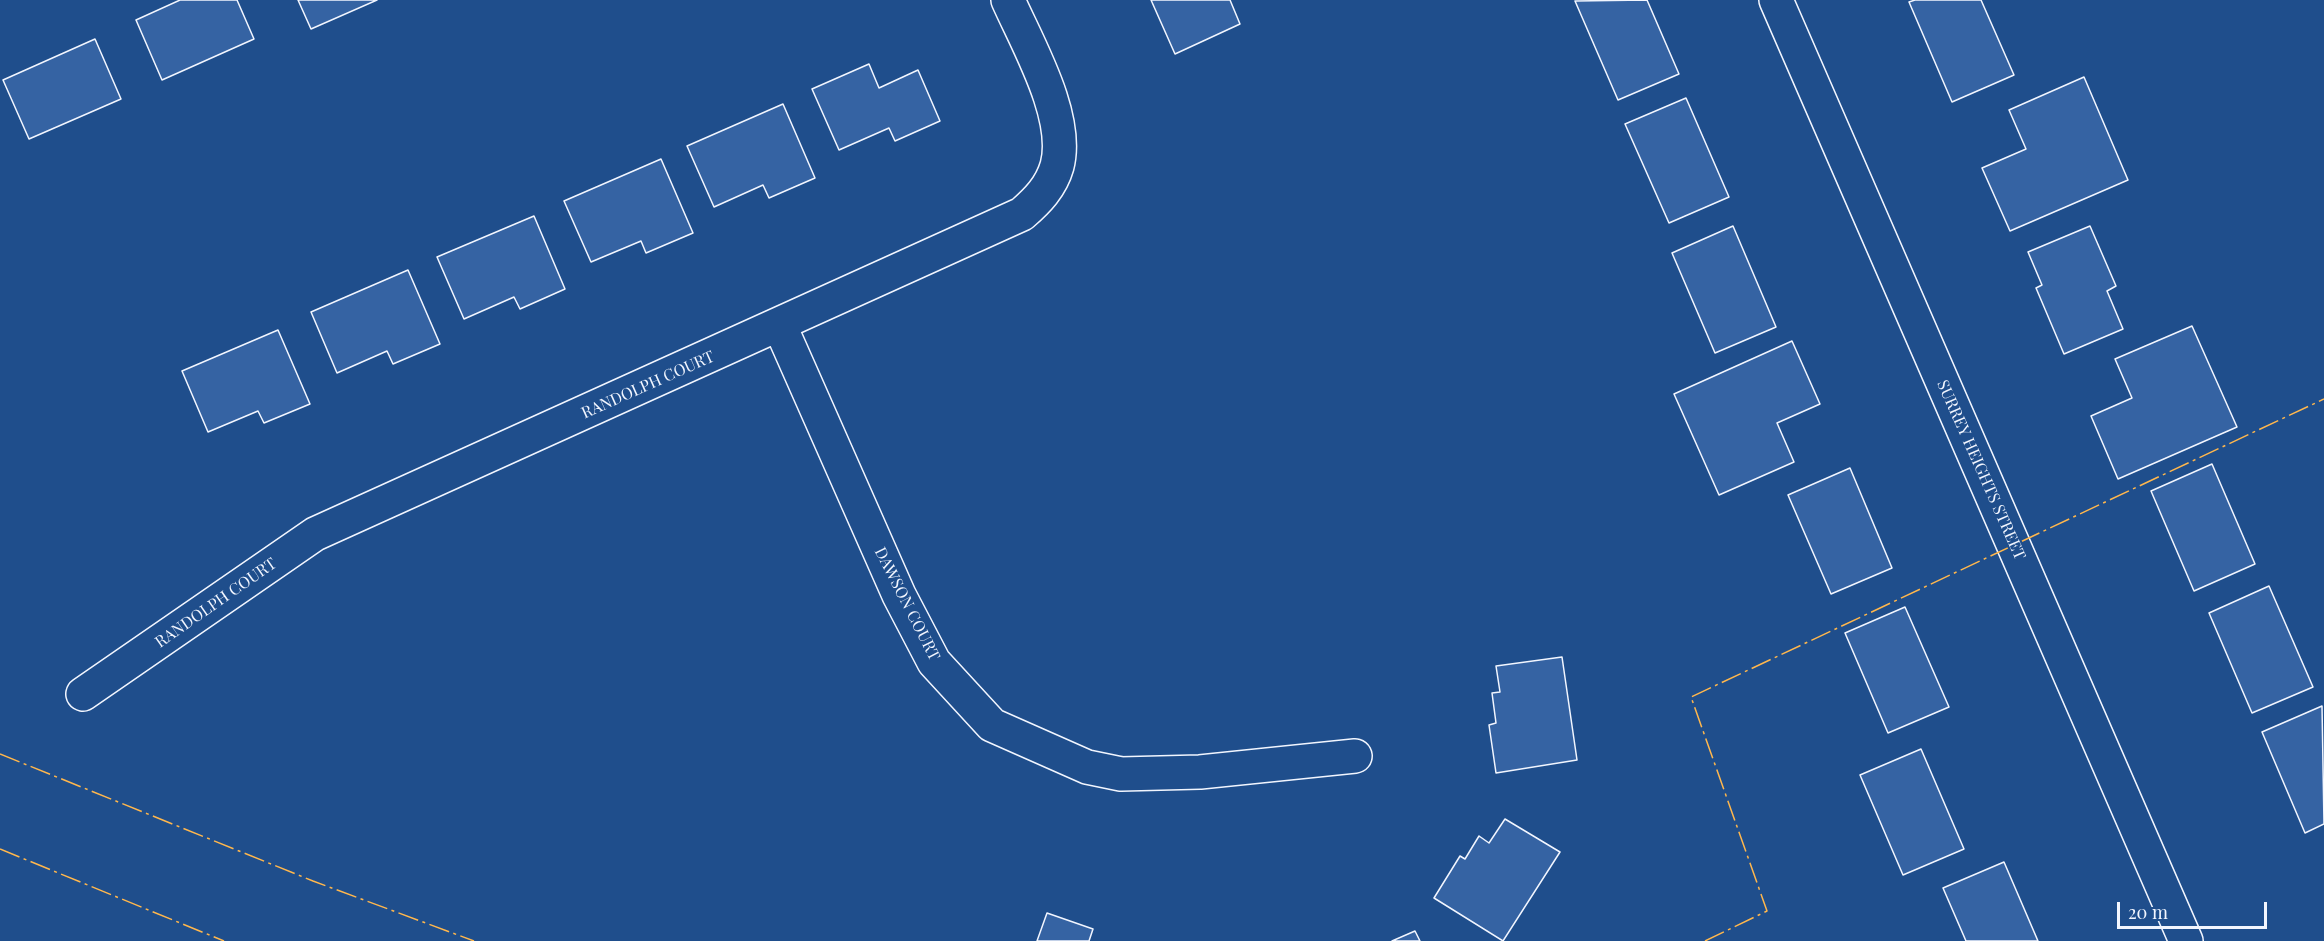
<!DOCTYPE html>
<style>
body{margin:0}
#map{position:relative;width:2324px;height:941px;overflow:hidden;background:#1f4e8c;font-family:"Playfair Display",serif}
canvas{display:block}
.scale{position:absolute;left:2117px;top:902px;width:150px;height:27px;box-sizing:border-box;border:3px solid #f2f6ff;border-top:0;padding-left:8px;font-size:18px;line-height:21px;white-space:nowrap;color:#f2f6ff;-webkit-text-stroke:4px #1f4e8c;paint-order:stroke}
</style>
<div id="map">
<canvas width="2324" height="941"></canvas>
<div class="scale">20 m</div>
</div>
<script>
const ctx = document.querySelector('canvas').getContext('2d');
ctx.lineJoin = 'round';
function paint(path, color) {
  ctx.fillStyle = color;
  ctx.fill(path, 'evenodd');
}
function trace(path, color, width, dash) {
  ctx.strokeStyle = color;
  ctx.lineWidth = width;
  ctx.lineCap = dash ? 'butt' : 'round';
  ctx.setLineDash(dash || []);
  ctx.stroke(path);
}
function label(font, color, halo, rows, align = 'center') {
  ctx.font = font + ' "Playfair Display",serif';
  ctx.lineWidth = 4.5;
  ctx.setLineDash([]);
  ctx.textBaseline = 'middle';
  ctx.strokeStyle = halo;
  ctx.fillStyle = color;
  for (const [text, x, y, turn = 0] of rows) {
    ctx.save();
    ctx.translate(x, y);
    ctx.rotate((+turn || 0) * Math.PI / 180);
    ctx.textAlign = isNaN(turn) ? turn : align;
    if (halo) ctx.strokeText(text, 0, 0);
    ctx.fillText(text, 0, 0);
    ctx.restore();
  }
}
const building = new Path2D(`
 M 180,0 L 237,0 L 254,39 L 162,80 L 136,20 Z
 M 298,0 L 377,0 L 311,29 Z
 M 1151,0 L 1230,0 L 1240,24 L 1175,54 Z
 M 1647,0 L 1679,74 L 1618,100 L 1575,1 Z
 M 1915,0 L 1981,0 L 2014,75 L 1952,102 L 1909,2 Z
 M 95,39 L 121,99 L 29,139 L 3,80 Z
 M 869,64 L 879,88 L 918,70 L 940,121 L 895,141 L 889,128 L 839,150 L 812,89 Z
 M 2084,77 L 2128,180 L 2010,231 L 1982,168 L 2026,149 L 2009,110 Z
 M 1686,98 L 1729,197 L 1669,223 L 1625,124 Z
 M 783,104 L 815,178 L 769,198 L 763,185 L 714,207 L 687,146 Z
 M 661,159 L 693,233 L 646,253 L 641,241 L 591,262 L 564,201 Z
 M 534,216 L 565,289 L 520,309 L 514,297 L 464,319 L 437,257 Z
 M 1733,226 L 1776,327 L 1715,353 L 1672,253 Z
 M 2090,226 L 2116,286 L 2107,291 L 2123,329 L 2064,354 L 2036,288 L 2042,285 L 2028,252 Z
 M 408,270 L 440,344 L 393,364 L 387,351 L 337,373 L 311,312 Z
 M 2192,326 L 2237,427 L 2118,479 L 2091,416 L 2132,398 L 2115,359 Z
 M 278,330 L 310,404 L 264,423 L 258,411 L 208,432 L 182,371 Z
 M 1792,341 L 1820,404 L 1777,423 L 1794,462 L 1719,495 L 1674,394 Z
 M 2212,464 L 2255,564 L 2194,591 L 2151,491 Z
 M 1850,468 L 1892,568 L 1831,594 L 1788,495 Z
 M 2269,586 L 2313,687 L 2252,713 L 2209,613 Z
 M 1905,607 L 1949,707 L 1888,733 L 1845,633 Z
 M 1562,657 L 1577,760 L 1496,773 L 1489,725 L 1496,723 L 1492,693 L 1500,692 L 1496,666 Z
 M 2322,706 L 2324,824 L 2305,833 L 2262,732 Z
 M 1921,749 L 1964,849 L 1903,875 L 1860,775 Z
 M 1505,819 L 1560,852 L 1503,941 L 1434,898 L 1460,856 L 1465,859 L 1479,836 L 1489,843 Z
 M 2004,862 L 2038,941 L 1966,941 L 1943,888 Z
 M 1047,913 L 1093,929 L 1089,941 L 1037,941 Z
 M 1415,931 L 1420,941 L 1392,941 Z`);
const minor = new Path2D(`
 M 1776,0 L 2186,941
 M 780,326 L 899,595 L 934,662 L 992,725 L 1087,767 L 1121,774 L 1200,772 L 1355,756
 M 83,694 L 315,534 L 1022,214 C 1037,201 1051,187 1057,166 C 1070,117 1028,45 1008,0`);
const power = new Path2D(`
 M 0,754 L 313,881 L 474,941
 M 0,849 L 224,941
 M 1705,941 L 1767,911 L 1691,697 L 2324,399`);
const streetNames = [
 ["RANDOLPH COURT",648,385,-24],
 ["SURREY HEIGHTS STREET",1981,470,66],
 ["RANDOLPH COURT",216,603,-35],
 ["DAWSON COURT",907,604,63]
];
paint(building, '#3563a3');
trace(building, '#f2f6ff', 1.5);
trace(minor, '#f2f6ff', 36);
trace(minor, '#1f4e8c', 33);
trace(power, '#ffb74d', 1.5, [21, 4.5, 3, 4.5]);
label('16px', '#f2f6ff', '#1f4e8c', streetNames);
</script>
